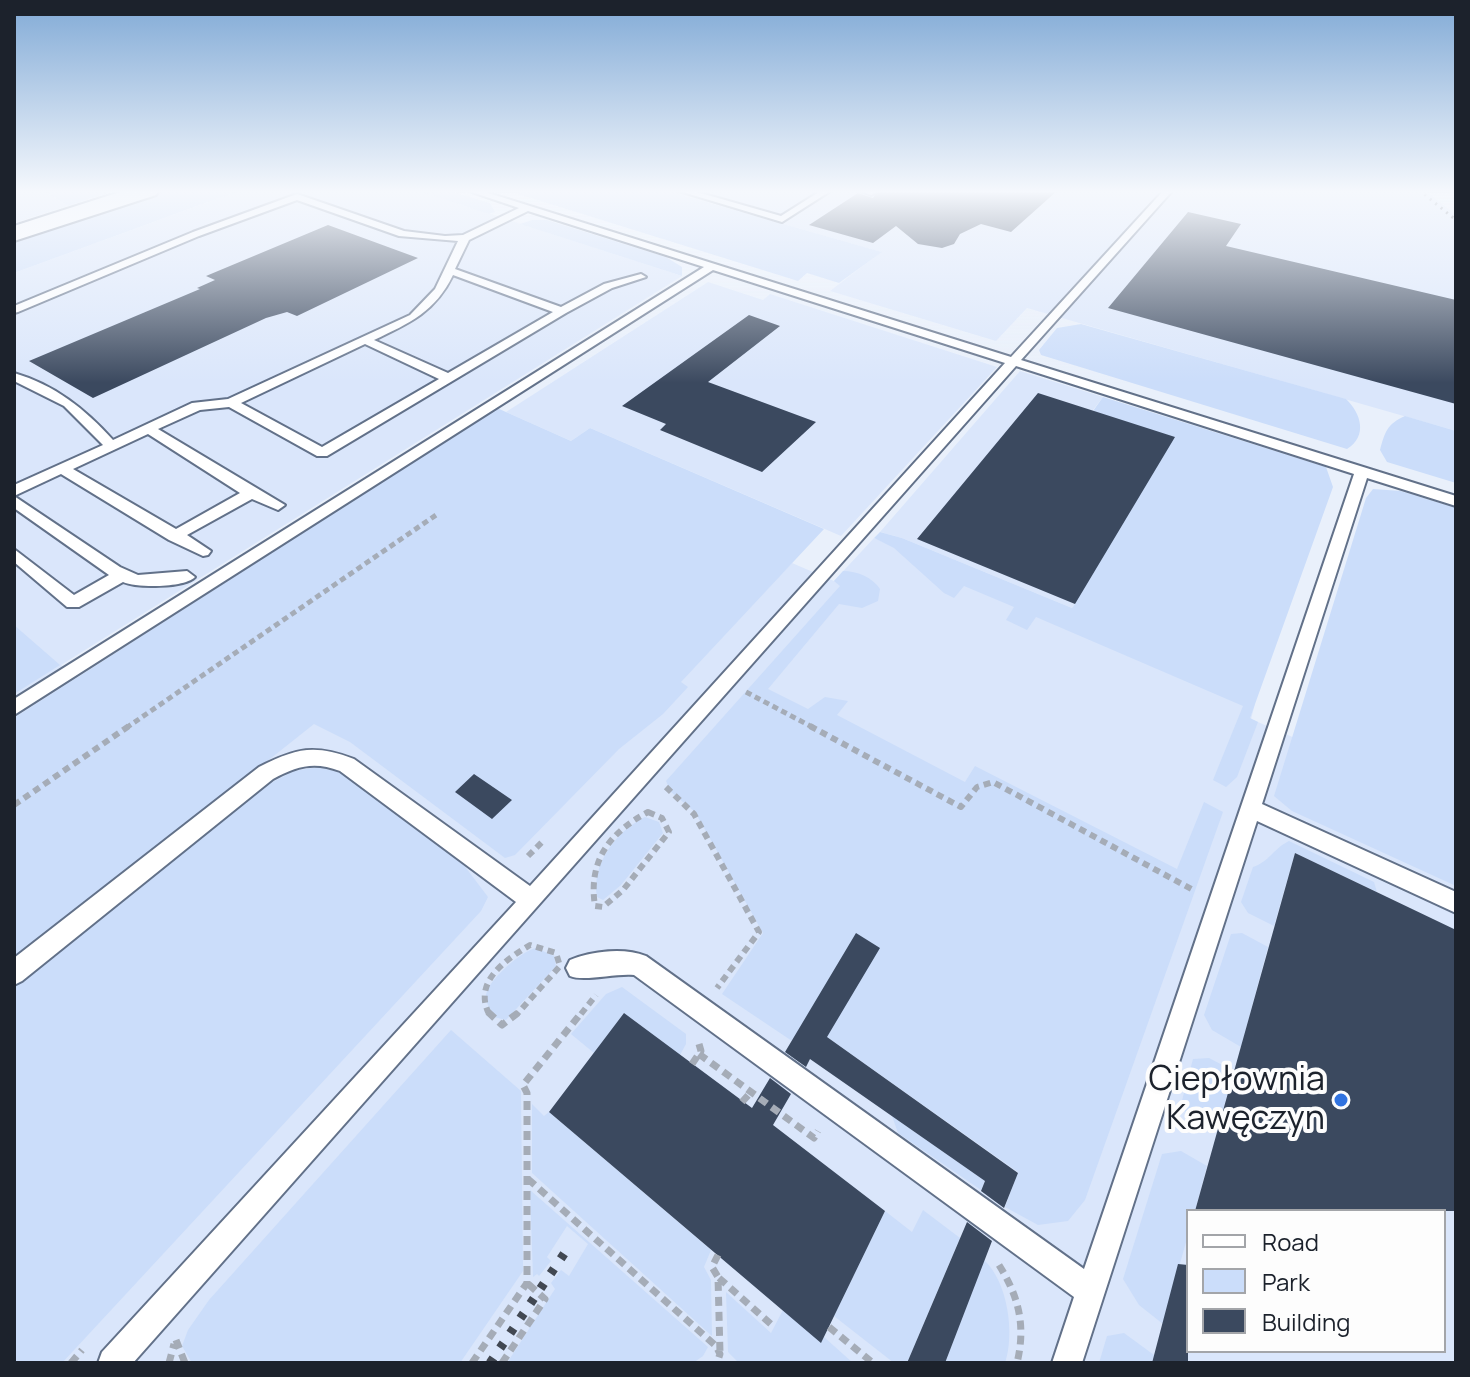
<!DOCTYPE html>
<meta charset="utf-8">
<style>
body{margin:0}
#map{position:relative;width:1470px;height:1377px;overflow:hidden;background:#e9f0fb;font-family:Manrope,sans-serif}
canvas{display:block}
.frame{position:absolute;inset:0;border:16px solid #1c222c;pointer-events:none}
.legend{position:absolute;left:1186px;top:1209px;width:260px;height:144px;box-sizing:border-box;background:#fdfdfd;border:2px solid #a3a5a9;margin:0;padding:10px 14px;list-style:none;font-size:24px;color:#1c222c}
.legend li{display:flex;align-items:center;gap:16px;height:40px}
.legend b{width:40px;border:2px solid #a3a5a9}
</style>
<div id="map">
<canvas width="1470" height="1377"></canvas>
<div class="frame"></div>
<ul class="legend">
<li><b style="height:10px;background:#fff"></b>Road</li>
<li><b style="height:22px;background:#cbddfa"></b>Park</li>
<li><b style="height:22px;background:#3b495f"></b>Building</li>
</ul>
</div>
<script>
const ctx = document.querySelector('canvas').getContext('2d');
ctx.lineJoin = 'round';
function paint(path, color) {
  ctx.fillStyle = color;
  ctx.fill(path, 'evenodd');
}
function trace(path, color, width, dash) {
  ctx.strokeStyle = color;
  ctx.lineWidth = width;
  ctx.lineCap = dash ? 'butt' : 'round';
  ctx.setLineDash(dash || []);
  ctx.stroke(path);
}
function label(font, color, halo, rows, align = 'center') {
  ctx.font = font + ' Manrope,sans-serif';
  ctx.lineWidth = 8;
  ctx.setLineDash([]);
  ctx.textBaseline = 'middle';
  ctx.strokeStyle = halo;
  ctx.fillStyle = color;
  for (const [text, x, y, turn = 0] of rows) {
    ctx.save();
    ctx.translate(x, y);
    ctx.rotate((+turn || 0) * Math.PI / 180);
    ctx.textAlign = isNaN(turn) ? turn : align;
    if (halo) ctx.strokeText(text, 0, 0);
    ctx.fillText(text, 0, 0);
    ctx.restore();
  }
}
const built = new Path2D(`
 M 14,190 L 43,190 L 68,206 L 14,223 Z
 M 241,190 L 416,190 L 682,276 L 61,665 L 85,683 L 705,651 L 792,563 L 834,581 L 874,538 L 1255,704 L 1251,719 L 1456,808 L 1456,1363 L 14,1363 L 14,273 ZM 1188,1211 L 1444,1211 L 1444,1351 L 1188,1351 Z
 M 664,190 L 1425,190 L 1456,215 L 1456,431 L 1027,308 L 996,341 L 830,291 L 881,252 Z
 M 708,282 L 763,300 L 770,294 L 997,367 L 841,536 L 590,428 L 571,441 L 506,412 Z
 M 1020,371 L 1103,397 L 1093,410 L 1075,604 L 1072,608 L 902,538 L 880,532 Z`);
const green = new Path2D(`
 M 43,190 L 116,190 L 68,206 Z
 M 165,190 L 241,190 L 14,273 L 14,241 Z
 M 416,190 L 447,190 L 490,203 L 495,212 L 489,214 Z
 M 525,190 L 664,190 L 882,252 L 839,283 L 807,273 L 798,281 L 518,194 Z
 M 532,220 L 547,220 L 666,257 L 682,267 L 682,276 L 520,224 Z
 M 1081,324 L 1346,399 C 1361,413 1368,436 1347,449 L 1041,355 L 1039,350 L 1057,328 Z
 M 1103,397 L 1326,467 L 1333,487 L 1250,718 L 1258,722 L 1237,777 L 1226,787 L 1213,780 L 1243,706 L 1036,617 L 1027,630 L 1006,620 L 1014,607 L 964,586 L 954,598 L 944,593 L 894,548 L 874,538 L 880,532 L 902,538 L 1072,608 L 1075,604 L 1093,411 Z
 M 497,408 L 571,441 L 590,428 L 824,529 L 681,682 L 688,687 L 663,714 L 619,749 L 515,855 L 505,858 L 350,742 L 314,724 L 14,962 L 14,718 Z
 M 1405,416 L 1456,431 L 1456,483 L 1387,462 L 1380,450 C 1385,432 1387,424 1405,416 Z
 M 1373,489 L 1401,491 L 1456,508 L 1456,886 L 1292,811 L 1274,796 L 1366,498 Z
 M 843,571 C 857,571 872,577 880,589 L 878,601 L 862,608 L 839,604 L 768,689 L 808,709 L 825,697 L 848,701 L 837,715 L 965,782 L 975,766 L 1177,869 L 1204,802 L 1223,812 L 1085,1200 L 1068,1221 L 1038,1225 L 1005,1207 L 1018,1172 L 827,1037 L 856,934 L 792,1041 L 722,994 L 763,933 L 695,812 L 671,792 L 666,781 L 840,586 L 834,581 Z
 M 14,625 L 60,665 L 14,694 Z
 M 319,767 L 345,774 L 463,864 L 488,897 L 481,911 L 62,1363 L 14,1363 L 14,988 L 267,785 L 294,771 Z
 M 645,817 L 659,822 L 663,833 L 621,885 L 603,900 L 597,897 C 591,865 616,831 645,817 Z
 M 1289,841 L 1374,882 L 1377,892 L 1295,853 L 1274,926 L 1248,913 L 1241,902 L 1253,867 C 1269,862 1274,848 1289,841 Z
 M 1242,933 L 1268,947 L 1241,1047 L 1212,1030 L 1204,1015 L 1231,934 Z
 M 536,948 L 554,956 L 556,966 L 506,1020 L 494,1017 C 492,1011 486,1004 486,998 C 483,984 522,950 536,948 Z
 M 622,987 L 686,1034 L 686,1044 L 680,1055 L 624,1013 L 594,1053 L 571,1034 L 606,994 Z
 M 451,1030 L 521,1091 L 523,1271 L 460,1363 L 192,1363 L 182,1346 L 188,1330 L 209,1300 Z
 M 1209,1058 L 1234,1071 L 1217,1130 L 1180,1108 L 1193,1059 Z
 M 532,1104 L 544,1116 L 549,1112 L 711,1250 L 704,1267 L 711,1280 L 712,1336 L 532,1173 Z
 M 892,1116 L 985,1181 L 981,1190 L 898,1133 Z
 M 1181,1151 L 1207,1166 L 1195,1211 L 1188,1211 L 1188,1235 L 1163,1324 L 1139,1305 L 1123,1279 L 1162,1154 Z
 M 530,1190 L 708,1347 L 703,1356 L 693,1363 L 507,1363 L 555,1289 L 551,1283 L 561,1270 L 569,1276 L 588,1244 L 567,1226 L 547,1257 L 551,1261 L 539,1276 L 537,1274 L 533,1277 Z
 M 923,1210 L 960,1238 L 907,1363 L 894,1363 L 834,1316 L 885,1211 L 912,1232 Z
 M 984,1260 C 1008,1282 1015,1334 1005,1363 L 945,1363 Z
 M 726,1292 L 771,1333 L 783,1310 L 821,1342 L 824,1337 L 853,1363 L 739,1363 L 728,1352 Z
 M 1124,1333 L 1154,1355 L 1152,1363 L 1099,1363 L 1107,1336 Z`);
const building = new Path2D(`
 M 878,190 L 1058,190 L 1011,232 L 981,224 L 960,234 L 954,244 L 942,248 L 918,244 L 896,226 L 873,243 L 809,225 L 858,193 L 873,198 Z
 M 1188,212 L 1241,224 L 1226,246 L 1456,300 L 1456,404 L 1108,308 Z
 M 328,225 L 418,258 L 297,316 L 287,312 L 266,318 L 93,398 L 29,361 L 200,289 L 197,288 L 215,280 L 206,276 Z
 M 749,315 L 780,326 L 708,382 L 816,422 L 762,472 L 660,430 L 666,424 L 622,406 Z
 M 1038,393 L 1175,437 L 1075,604 L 917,539 Z
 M 474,774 L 512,800 L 492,819 L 455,792 Z
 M 1295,853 L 1456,930 L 1456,1211 L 1195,1211 Z
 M 856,933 L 880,948 L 827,1037 L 1018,1173 L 1004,1208 L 981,1191 L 985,1181 L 810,1059 L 806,1067 L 785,1052 Z
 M 624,1013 L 752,1108 L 770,1078 L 791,1094 L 773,1125 L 885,1211 L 821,1343 L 549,1112 Z
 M 967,1222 L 992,1241 L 945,1363 L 907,1363 Z
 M 1178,1264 L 1188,1265 L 1188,1363 L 1152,1363 Z`);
const pathFar2 = new Path2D(`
 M 746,692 L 814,728
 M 126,728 L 439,513`);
const pathFar1 = new Path2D(`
 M 810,726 L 961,807 L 977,787 L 993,782 L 1195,891
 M 666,787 L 694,814 L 759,932 L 717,988
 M 14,805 L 129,726
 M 648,812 L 662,818 L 669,832 L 623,890 L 603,907 L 595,906 C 588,861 609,833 648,812 Z
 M 528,856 L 544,840
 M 489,1014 C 473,982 505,960 530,945 L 556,953 L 560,966 L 517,1014
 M 581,1014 L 596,995`);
const path = new Path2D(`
 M 488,1012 L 502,1025 L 519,1012
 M 699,1054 L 814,1138 L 818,1131
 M 692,1064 L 701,1051 L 699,1044
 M 742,1102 L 752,1091
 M 528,1179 L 716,1346 L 720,1354 L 717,1363
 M 718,1255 L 712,1267 L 718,1277 L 720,1353
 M 999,1265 C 1019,1297 1026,1326 1017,1363
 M 719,1278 L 772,1325
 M 829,1327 L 873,1363
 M 176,1340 L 185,1363
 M 71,1363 L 82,1350
 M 169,1363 L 174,1344
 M 472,1363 L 527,1283 L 527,1093 L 523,1085 L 582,1012
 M 502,1363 L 545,1299 L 527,1283`);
const lane = new Path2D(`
 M 466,190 L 479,190 L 1011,357 L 1164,190 L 1173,190 L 1021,360 L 1456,496 L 1456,506 L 1367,478 L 1262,804 L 1456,892 L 1456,913 L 1257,821 L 1082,1363 L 1052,1363 L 1074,1297 L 634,975 C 615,973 584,982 570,976 L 566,968 L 570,960 C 592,951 624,947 646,956 L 1084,1269 L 1354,474 L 1016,366 L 133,1363 L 98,1363 L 102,1352 L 516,902 L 340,771 C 314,761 297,766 273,779 L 22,981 L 14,985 L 14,958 L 259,767 C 297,748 314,744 354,759 L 530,886 L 1005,363 L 713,270 L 14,715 L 14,699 L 704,267 L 528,211 L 469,240 L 455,269 L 561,307 L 604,284 L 641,274 L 646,277 L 612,288 L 566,313 L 327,456 L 317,456 L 229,407 L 200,410 L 158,429 L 285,505 L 278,510 L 252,499 L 187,535 L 211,551 L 208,555 L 203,556 L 169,540 L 61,474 L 14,496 L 14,485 L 103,445 L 64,406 L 14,381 L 14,373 C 55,385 85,409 113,440 L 192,403 L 228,399 L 410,315 L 435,289 L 458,241 L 399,236 L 297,200 L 199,236 L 18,312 L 14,313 L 14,306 L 193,232 L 297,194 L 404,231 L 445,236 L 463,235 L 519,208 ZM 453,275 L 553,312 L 448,373 L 374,340 C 410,323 435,312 453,275 ZM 365,344 L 439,379 L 322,447 L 241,403 ZM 148,434 L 240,493 L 176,529 L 73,469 Z
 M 676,190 L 690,190 L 781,216 L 822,190 L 832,190 L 782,222 Z
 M 858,190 L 874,190 L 876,192 L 871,195 Z
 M 14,496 L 120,567 L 138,575 L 187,571 L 195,577 C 184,588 137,588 123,582 L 79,607 L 67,607 L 14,562 L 14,549 L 74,595 L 109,575 L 14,508 Z`);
const secondary = new Path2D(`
 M 126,190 L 159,190 L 156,195 L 14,241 L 14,226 Z`);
const railFar1 = new Path2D(`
 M 1419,190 L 1456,220`);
const rail = new Path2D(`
 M 490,1363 L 566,1251`);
const markers = [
 [1341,1100,8,"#3173e0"]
];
const nearPoinames = [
 ["Ciepłownia",1325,1080],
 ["Kawęczyn",1325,1119]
];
paint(built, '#dae6fb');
paint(green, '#cbddfa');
paint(building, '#3b495f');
trace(lane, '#627189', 4);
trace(secondary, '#627189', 4);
trace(pathFar2, '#a5acb7', 5, [6, 4]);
trace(pathFar1, '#a5acb7', 6, [7, 5]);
trace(path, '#a5acb7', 7, [9, 6]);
paint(lane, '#fff');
paint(secondary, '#fff');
trace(railFar1, '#424852', 3, [2, 5]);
trace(rail, '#424852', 9, [6, 12]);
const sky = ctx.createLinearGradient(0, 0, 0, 383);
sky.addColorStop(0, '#81aad6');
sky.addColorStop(0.5, '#f5f8fd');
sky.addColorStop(1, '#f5f8fd00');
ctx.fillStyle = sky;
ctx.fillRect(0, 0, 1470, 383);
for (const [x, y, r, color] of markers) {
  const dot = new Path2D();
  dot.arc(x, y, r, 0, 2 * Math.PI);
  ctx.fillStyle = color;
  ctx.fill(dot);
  trace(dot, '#fdfdfd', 3);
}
label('34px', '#1c222c', '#fdfdfd', nearPoinames, 'right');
</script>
